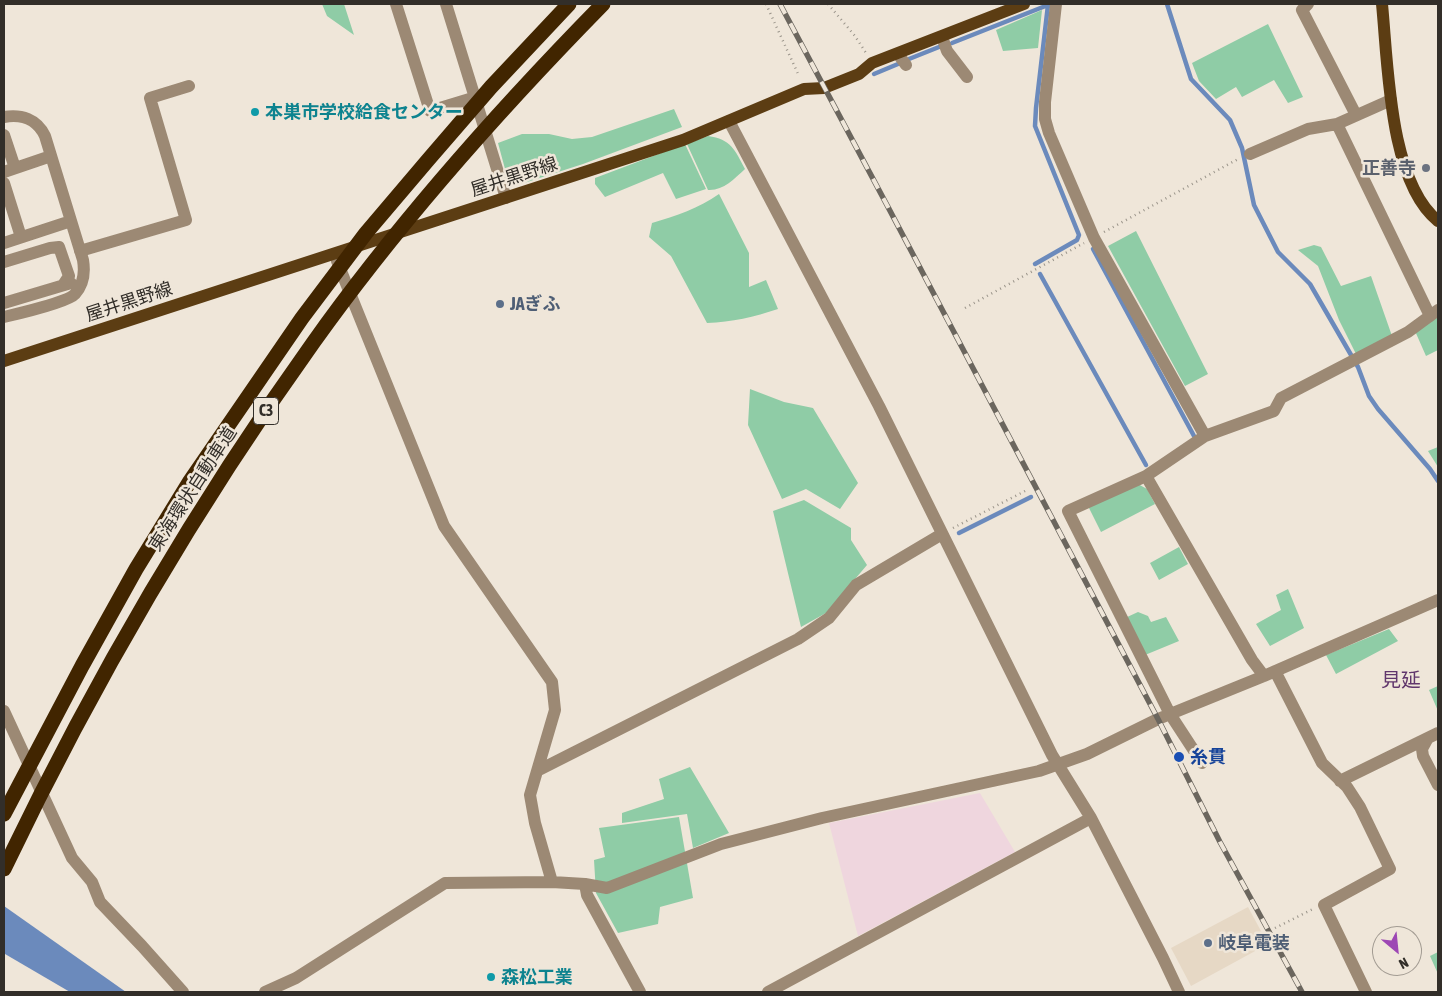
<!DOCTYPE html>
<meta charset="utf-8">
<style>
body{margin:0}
#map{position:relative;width:1442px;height:996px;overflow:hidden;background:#efe6d9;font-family:"Asap Condensed",sans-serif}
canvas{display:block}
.frame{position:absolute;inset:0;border:5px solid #322e29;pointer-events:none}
.north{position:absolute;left:1372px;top:926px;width:50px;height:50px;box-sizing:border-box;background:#efe6d9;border:1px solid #a39c93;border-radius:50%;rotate:152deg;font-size:14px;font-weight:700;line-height:20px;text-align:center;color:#322e29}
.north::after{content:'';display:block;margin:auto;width:18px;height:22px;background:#9d47b4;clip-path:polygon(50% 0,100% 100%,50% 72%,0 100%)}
</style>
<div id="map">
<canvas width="1442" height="996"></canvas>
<div class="frame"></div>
<div class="north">N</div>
</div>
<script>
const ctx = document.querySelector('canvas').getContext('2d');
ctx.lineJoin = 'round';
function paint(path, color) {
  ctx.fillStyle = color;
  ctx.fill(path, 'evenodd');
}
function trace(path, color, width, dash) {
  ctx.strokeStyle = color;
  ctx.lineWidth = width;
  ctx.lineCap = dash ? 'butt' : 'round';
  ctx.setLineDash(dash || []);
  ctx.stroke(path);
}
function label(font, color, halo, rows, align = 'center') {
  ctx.font = font + ' "Asap Condensed","Noto Sans JP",sans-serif';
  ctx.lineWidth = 5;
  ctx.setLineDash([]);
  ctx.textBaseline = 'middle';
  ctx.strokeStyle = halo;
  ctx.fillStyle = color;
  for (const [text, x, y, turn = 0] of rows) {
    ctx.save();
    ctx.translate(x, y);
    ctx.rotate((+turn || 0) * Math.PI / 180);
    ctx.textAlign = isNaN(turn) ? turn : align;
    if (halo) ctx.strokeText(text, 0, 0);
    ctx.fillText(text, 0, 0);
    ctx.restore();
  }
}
const built = new Path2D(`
 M 1248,907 L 1268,944 L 1191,986 L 1171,948 Z`);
const industrial = new Path2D(`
 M 980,793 L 1015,852 L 858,936 L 829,823 Z`);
const green = new Path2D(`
 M 322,4 L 344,4 L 354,35 L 327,16 Z
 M 1042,10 L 1038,48 L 1003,51 L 996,30 Z
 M 1268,24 L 1303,97 L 1288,103 L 1274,80 L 1242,97 L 1236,87 L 1216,99 L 1199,81 L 1192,63 Z
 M 674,109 L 682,127 L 583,164 L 521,184 L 508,180 L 498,143 L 522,134 L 549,134 L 572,139 L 592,137 Z
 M 708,136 C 731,139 735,150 745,169 C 734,179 723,191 708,190 L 687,144 Z
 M 685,144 L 706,189 L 676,199 L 663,173 L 605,197 L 595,184 L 595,178 Z
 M 719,194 L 749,253 L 749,287 L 766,280 L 778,309 C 754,317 732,322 707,323 L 671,256 L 649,237 L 652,223 C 676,216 699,208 719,194 Z
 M 1136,231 L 1208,374 L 1185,386 L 1108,246 Z
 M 1314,245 L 1321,247 L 1341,286 L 1371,276 L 1392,336 L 1356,354 L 1339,320 L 1318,266 L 1298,250 Z
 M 1438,314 L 1438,350 L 1426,356 L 1415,331 Z
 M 750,389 L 784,402 L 813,408 L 858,483 L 840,509 L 806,489 L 782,499 L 748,425 Z
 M 1438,447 L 1438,467 L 1428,451 Z
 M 1138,484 L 1147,489 L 1155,504 L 1101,532 L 1088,506 Z
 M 804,500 L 851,528 L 851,540 L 867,565 L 826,613 L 801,627 L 773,511 Z
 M 1179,547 L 1188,564 L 1159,580 L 1150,563 Z
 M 1288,589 L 1304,628 L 1270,646 L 1256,624 L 1281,610 L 1276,595 Z
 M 1138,612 L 1148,616 L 1151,622 L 1166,617 L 1179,641 L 1145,655 L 1125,618 Z
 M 1389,629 L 1398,641 L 1336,674 L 1326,655 Z
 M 1438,686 L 1438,711 L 1429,690 Z
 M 690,767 L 729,833 L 693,848 L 687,814 L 622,823 L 622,813 L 664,799 L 659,779 Z
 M 679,817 L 693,898 L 660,907 L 658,924 L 618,933 L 596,893 L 594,860 L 605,857 L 599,828 Z
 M 1438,952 L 1438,974 L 1430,956 Z`);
const water = new Path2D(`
 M 4,906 L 126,992 L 70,992 L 5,954 L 4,952 Z`);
const stream = new Path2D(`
 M 1167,4 L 1191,79 L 1230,120 L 1242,148 L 1254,205 L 1278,252 L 1310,284 L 1358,367 L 1369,396 L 1378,409 L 1430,469 L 1438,481
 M 952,43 L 1048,5 L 1036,108 L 1035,126 L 1079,235 L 1077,240 L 1035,264
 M 909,59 L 939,47
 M 874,74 L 898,64
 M 1093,249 L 1194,436
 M 1040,274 L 1146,465
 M 959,533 L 1031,497`);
const path = new Path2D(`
 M 766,4 L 799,76
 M 828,4 L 855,36 L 866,53
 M 1104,232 L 1240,158
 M 965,308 L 1084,243
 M 953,528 L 1027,490
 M 1275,928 L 1313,909`);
const minor = new Path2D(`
 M 396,4 L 430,111 L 476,97
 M 446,4 L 506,198
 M 1056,4 L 1045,102 L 1045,119 L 1049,133 L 1094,238 L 1205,436
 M 1308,4 L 1302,10 L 1356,115
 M 942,37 L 947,51 L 967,77
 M 898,54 L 906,65
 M 4,117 C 21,114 37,119 45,136 L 83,260 C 85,272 84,284 75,294 C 68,302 17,314 4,317
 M 729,121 L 879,406 L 1052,755 L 1091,818 L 1163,958 L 1179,992
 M 1337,124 L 1430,316
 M 4,135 L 15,168
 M 1250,154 L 1308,129 L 1337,124 L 1391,100
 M 4,172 L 51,156
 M 4,183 L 21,237
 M 4,243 L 71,221
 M 80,251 L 186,220 L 150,98 L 189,86
 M 337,261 L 444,526 L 552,682 L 555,710 L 530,795 L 535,823 L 552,882
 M 4,262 L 50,248 L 59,247 L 69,276 L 63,285
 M 4,303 L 71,283
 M 1146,476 L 1252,660 L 1264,676
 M 1275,671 L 1322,763 L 1347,787 L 1360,807 L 1390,869 L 1324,905 L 1366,992
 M 4,711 L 72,858 L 92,882 L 100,902 L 142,946 L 183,992
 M 1428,738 L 1422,749 L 1423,756 L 1438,785
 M 1202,763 L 1170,714 L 1068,511 L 1146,476 L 1205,436 L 1274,411 L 1281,398 L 1408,332 L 1438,310
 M 537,771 L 798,639 L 829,618 L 856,585 L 942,534
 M 1340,781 L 1438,733
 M 585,884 L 587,895 L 640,992
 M 265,992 L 296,978 L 445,883 L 552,882 L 585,884 L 607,888 L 721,844 L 822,818 L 1039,771 L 1087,754 L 1158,719 L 1264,676 L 1438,600
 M 768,992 L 1091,818`);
const major = new Path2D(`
 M 1382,4 C 1388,64 1389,182 1438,221
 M 4,361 L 683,140 L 804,89 L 824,88 L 859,74 L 872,63 L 1024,4`);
const rail = new Path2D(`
 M 780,4 L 888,207 L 1158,719 L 1220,842 L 1302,992`);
const highwayBridge = new Path2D(`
 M 4,814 L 82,666 L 136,569 L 190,481 L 302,318 L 366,233 L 428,160 L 491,87 L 569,4
 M 4,869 C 92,685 194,509 313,343 C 399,222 499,110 603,4`);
const markers = [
 [255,112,5,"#0f9aa8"],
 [1426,168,5,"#6b7280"],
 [500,304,5,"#5c6f8a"],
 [1179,757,6,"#1a4fb4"],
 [1208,943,5,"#5c6f8a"],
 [491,977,5,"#0f9aa8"]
];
const shields = [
 [266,411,25]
];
const shieldNames = [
 ["C3",266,411]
];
const cultureNames = [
 ["本巣市学校給食センター",265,112],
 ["森松工業",501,977]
];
const worshipNames = [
 ["正善寺",1416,168]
];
const streetNames = [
 ["屋井黒野線",514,177,-18],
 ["屋井黒野線",129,302,-18],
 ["東海環状自動車道",193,489,-57]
];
const serviceNames = [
 ["JAぎふ",510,304],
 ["岐阜電装",1218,943]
];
const transitNames = [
 ["糸貫",1190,757]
];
const quarterNames = [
 ["見延",1401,681]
];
paint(built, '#e6d8c5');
paint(industrial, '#efd6de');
paint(green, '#8fcca6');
paint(water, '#6b8abc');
trace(stream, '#6b8abc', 4.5);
trace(path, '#9b958b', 2.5, [1, 4]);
trace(minor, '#9c8974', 12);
trace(major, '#5c3d13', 12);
trace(rail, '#6b665e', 5.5);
trace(rail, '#efe6d9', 4, [11]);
trace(highwayBridge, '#412500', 15);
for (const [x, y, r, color] of markers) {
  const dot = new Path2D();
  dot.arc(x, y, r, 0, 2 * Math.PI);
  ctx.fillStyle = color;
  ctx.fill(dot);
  trace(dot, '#efe6d9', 2);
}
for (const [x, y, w] of shields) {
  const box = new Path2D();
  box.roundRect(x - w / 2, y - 13.5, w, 27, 4);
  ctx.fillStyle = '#efe6d9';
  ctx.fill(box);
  trace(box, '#322e29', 1);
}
label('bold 16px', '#322e29', null, shieldNames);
label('bold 18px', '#0d838f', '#efe6d9', cultureNames, 'left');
label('bold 18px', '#5b616d', '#efe6d9', worshipNames, 'right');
label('18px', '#322e29', '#efe6d9', streetNames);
label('bold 18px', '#4e5e75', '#efe6d9', serviceNames, 'left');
label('bold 18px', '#164399', '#efe6d9', transitNames, 'left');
label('20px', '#60366c', '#efe6d9', quarterNames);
</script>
